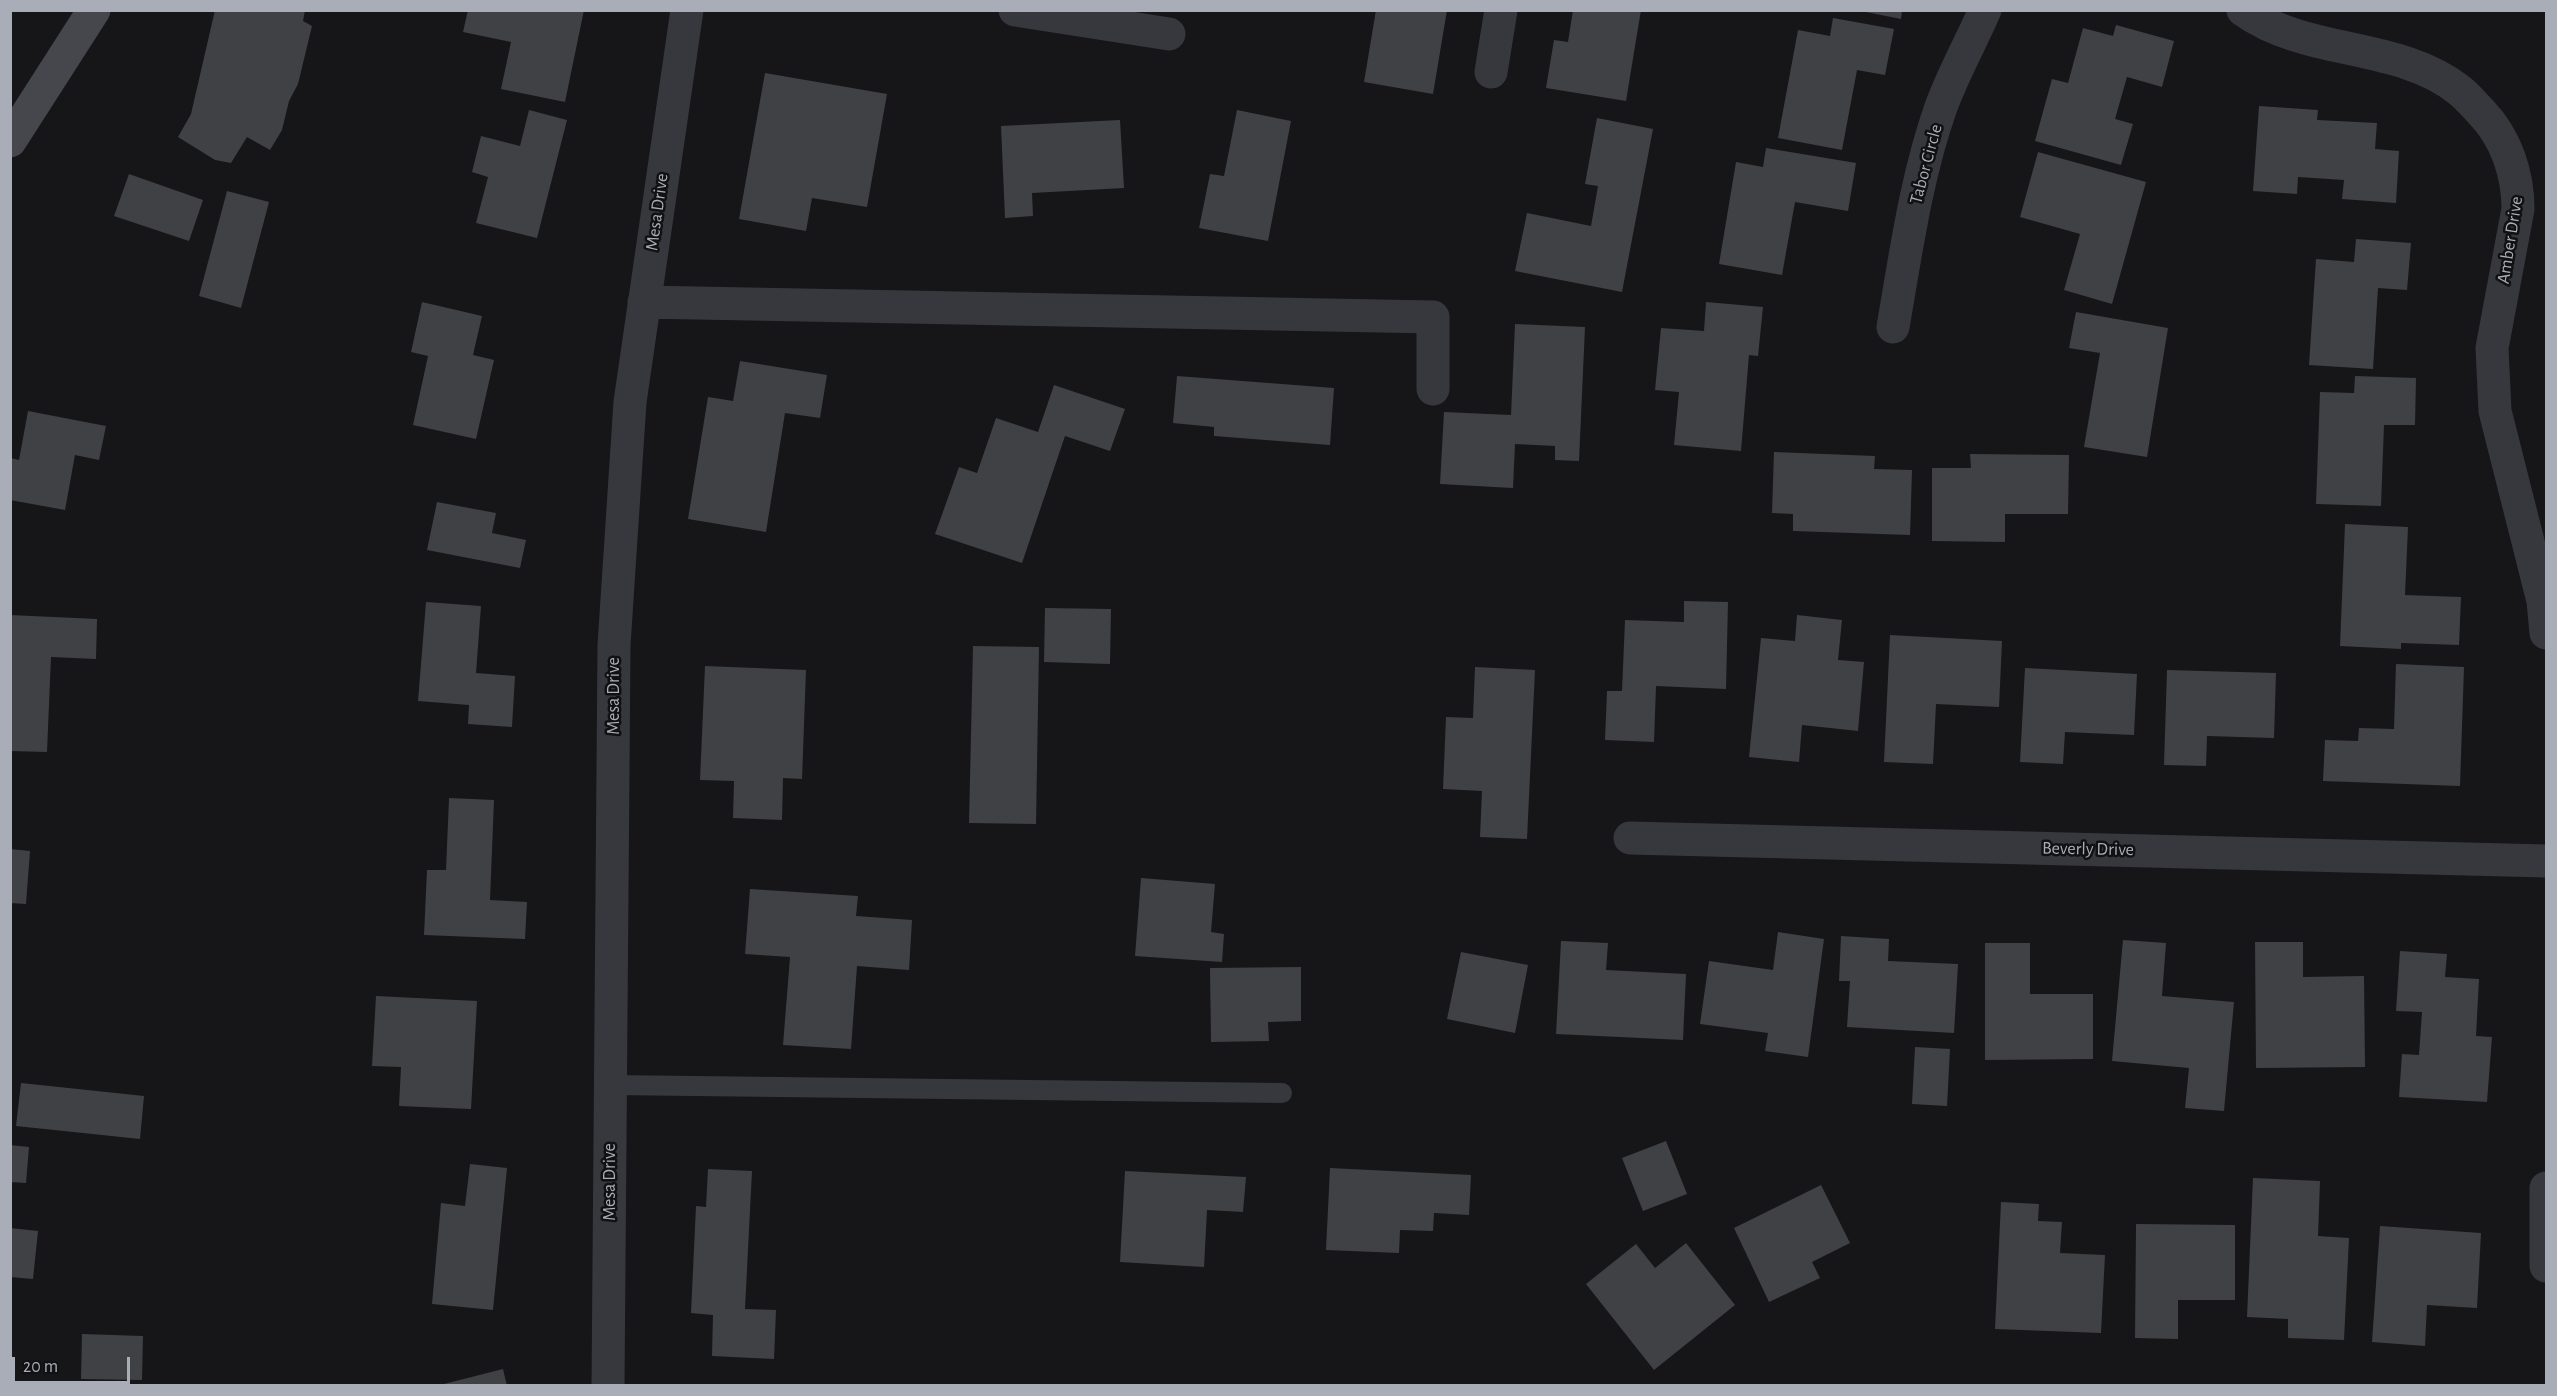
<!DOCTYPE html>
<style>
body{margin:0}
#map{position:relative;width:2557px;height:1396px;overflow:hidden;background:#161618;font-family:"Alegreya Sans",sans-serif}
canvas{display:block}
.frame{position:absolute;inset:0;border:12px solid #a8adb8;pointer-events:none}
.scale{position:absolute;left:12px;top:1357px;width:118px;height:27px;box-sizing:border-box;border:3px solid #a8adb8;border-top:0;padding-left:8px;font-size:18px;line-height:21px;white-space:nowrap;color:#a8adb8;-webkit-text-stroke:4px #111113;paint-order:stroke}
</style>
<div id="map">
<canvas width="2557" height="1396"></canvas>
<div class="frame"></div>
<div class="scale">20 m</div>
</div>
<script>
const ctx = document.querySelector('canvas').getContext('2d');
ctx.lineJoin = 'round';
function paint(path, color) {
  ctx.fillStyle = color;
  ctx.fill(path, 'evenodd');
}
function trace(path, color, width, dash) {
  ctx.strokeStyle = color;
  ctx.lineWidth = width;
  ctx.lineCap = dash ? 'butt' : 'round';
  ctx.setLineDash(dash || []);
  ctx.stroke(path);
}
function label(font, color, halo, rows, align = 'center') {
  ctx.font = font + ' "Alegreya Sans",sans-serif';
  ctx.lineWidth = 5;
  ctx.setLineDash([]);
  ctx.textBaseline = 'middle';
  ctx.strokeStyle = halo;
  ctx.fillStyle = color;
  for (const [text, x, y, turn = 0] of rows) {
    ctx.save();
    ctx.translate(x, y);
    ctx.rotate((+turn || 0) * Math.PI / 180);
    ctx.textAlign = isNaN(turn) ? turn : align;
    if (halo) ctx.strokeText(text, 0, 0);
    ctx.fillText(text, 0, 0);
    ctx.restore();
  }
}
const building = new Path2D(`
 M 215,10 L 305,10 L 303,21 L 312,26 L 298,84 L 289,101 L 282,130 L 270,150 L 247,137 L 231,163 L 215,160 L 178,137 L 191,114 Z
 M 468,10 L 584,10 L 565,102 L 501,89 L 511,42 L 463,32 Z
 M 1376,10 L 1447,10 L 1433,94 L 1364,82 Z
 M 1573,10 L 1641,10 L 1626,101 L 1546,88 L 1554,40 L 1568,42 Z
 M 1856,10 L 1902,10 L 1901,19 Z
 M 1833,18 L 1894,29 L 1885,75 L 1857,70 L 1842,150 L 1778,138 L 1798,30 L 1830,36 Z
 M 2116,25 L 2174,41 L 2162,87 L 2127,77 L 2115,119 L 2133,124 L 2121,165 L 2035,141 L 2052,79 L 2068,83 L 2083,28 L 2113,36 Z
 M 765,73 L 887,94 L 867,207 L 812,198 L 806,231 L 739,219 Z
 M 2259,106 L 2318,110 L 2317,120 L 2377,123 L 2375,149 L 2399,151 L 2396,203 L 2342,199 L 2344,180 L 2298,177 L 2297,194 L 2253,191 Z
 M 529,110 L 567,120 L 537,238 L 476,223 L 488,177 L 472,172 L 481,136 L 520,146 Z
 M 1237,110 L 1291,121 L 1268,241 L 1199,228 L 1210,174 L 1224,176 Z
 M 1597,118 L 1653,129 L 1622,292 L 1515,271 L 1527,213 L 1591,226 L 1598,186 L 1585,184 Z
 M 1120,120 L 1124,188 L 1032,193 L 1033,216 L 1005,218 L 1001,126 Z
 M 1766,148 L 1856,163 L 1848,211 L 1795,202 L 1782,275 L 1719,264 L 1736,162 L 1763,167 Z
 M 2038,152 L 2146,182 L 2112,304 L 2064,290 L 2080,234 L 2020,217 Z
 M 129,174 L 203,200 L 189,241 L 114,216 Z
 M 227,191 L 269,202 L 241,308 L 199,296 Z
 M 2356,239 L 2411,243 L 2407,290 L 2378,288 L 2373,369 L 2309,365 L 2316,259 L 2354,262 Z
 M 422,302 L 482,316 L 473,355 L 494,360 L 476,439 L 413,425 L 428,356 L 411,352 Z
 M 1706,302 L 1763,307 L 1758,356 L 1749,355 L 1741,451 L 1674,445 L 1679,392 L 1655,390 L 1661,328 L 1704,331 Z
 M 2076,312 L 2168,328 L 2147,457 L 2084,447 L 2100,353 L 2069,348 Z
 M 1515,324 L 1585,327 L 1579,461 L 1555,460 L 1555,446 L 1515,444 L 1513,488 L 1440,484 L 1444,412 L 1511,415 Z
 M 740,361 L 827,375 L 820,418 L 785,413 L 766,532 L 688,519 L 708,397 L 733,401 Z
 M 1177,376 L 1334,388 L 1330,445 L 1214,436 L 1214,427 L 1173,423 Z
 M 2355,376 L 2416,378 L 2415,425 L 2384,425 L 2381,506 L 2316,504 L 2320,392 L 2354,393 Z
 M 1054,385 L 1125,409 L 1110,451 L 1065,436 L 1022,563 L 935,534 L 959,467 L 977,473 L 996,418 L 1038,432 Z
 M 28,411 L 106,426 L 99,460 L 75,455 L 65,510 L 10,500 L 10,458 L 19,460 Z
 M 1774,452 L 1875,456 L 1874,469 L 1912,470 L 1910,535 L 1793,531 L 1793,514 L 1772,513 Z
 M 1970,454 L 2069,455 L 2068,514 L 2005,514 L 2005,542 L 1932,541 L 1932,468 L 1971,468 Z
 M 437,502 L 496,513 L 492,533 L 526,540 L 520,568 L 427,550 Z
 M 2345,524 L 2408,527 L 2405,595 L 2461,597 L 2459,645 L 2401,643 L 2401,649 L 2340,646 Z
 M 1684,601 L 1728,602 L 1726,689 L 1656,686 L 1654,742 L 1605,740 L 1607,691 L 1622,691 L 1625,620 L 1684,622 Z
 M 426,602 L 481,606 L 476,673 L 515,676 L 512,727 L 468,724 L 469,705 L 418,701 Z
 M 1045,608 L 1111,609 L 1110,664 L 1044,662 Z
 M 10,615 L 97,619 L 96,659 L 51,657 L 47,752 L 10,751 Z
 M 1797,615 L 1842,620 L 1838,660 L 1864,662 L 1858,731 L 1802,725 L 1799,762 L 1749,757 L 1761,638 L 1795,641 Z
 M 1890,635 L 2002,641 L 1999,707 L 1936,704 L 1933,764 L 1884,762 Z
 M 973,646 L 1039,647 L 1036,824 L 969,823 Z
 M 2396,664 L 2464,667 L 2460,786 L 2323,781 L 2325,740 L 2358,741 L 2359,728 L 2394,729 Z
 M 705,666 L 806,670 L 802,779 L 783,778 L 782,820 L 733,818 L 734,781 L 700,780 Z
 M 1475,667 L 1535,670 L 1527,839 L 1480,837 L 1482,791 L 1443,789 L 1446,717 L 1473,718 Z
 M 2025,668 L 2137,674 L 2134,735 L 2065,732 L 2063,764 L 2020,762 Z
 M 2167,670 L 2276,673 L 2274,738 L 2207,736 L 2206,766 L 2164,765 Z
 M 449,798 L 494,800 L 490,900 L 527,902 L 525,939 L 424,935 L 427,870 L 446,870 Z
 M 10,849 L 30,851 L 26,904 L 10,903 Z
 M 1141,878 L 1215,884 L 1211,932 L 1224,934 L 1222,962 L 1135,956 Z
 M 750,889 L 858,896 L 856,916 L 912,920 L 909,970 L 857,966 L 851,1049 L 783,1045 L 790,957 L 745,954 Z
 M 1778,932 L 1824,939 L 1808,1057 L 1765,1051 L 1768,1033 L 1700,1024 L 1709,961 L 1773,970 Z
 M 1841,936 L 1889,939 L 1888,961 L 1958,964 L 1954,1033 L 1847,1027 L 1850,981 L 1839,981 Z
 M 2123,940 L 2166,943 L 2162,996 L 2234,1002 L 2224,1111 L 2185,1108 L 2189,1068 L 2112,1061 Z
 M 1561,941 L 1608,943 L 1606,970 L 1686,974 L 1683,1040 L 1556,1034 Z
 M 2255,942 L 2303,942 L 2303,977 L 2364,976 L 2365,1067 L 2256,1068 Z
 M 1985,943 L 2030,943 L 2030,994 L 2093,994 L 2093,1059 L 1985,1060 Z
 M 2400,951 L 2447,954 L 2445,977 L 2479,979 L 2476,1036 L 2492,1037 L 2487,1102 L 2399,1097 L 2402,1054 L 2419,1055 L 2422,1012 L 2396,1011 Z
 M 1461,952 L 1528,965 L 1515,1033 L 1447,1019 Z
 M 1301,967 L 1301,1021 L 1268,1022 L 1269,1041 L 1211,1042 L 1210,968 Z
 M 376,996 L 477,1001 L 471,1109 L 399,1106 L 401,1067 L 372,1066 Z
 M 1915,1047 L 1950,1049 L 1947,1106 L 1912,1104 Z
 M 21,1083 L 144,1096 L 140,1139 L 16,1126 Z
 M 1666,1141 L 1687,1194 L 1643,1211 L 1622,1158 Z
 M 10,1145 L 29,1147 L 26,1183 L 10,1182 Z
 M 470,1164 L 507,1168 L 493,1310 L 432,1304 L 441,1203 L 465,1206 Z
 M 1330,1168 L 1471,1175 L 1469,1215 L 1434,1213 L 1433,1231 L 1400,1230 L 1399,1253 L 1326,1250 Z
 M 708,1169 L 752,1171 L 745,1309 L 776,1310 L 774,1359 L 712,1356 L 713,1315 L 691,1313 L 696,1206 L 706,1207 Z
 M 1125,1171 L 1246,1177 L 1243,1212 L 1207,1210 L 1204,1267 L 1120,1262 Z
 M 2253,1178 L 2320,1181 L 2318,1236 L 2349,1238 L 2344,1340 L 2288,1338 L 2288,1319 L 2247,1317 Z
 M 1821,1185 L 1850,1243 L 1812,1262 L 1820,1278 L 1769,1302 L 1734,1228 Z
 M 2001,1202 L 2039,1204 L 2038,1221 L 2062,1222 L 2060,1253 L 2105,1255 L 2101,1333 L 1995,1329 Z
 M 2136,1224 L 2235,1225 L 2235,1300 L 2178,1300 L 2178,1339 L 2135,1338 Z
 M 2380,1226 L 2481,1233 L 2477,1308 L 2427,1305 L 2425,1346 L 2372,1342 Z
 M 10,1228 L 38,1231 L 33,1279 L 10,1277 Z
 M 1686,1243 L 1735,1305 L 1654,1370 L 1586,1284 L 1636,1244 L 1655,1268 Z
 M 82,1334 L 143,1336 L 142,1380 L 81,1379 Z
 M 503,1369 L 507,1386 L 440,1386 L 440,1385 Z`);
const lane = new Path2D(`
 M 611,1085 L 1282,1093`);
const street = new Path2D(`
 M 1015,10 L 1169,34
 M 2243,10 C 2307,56 2399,42 2459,90 C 2468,97 2475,106 2482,113 C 2506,138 2518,174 2518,209 L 2492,348 L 2495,411 L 2543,601 L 2546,633
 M 1491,72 L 1501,10
 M 644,302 L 1433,317 L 1433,389
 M 1893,327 C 1906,252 1916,178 1941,107 C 1953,74 1971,42 1985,10
 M 1630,838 L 2546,861
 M 2546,1188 L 2546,1266
 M 608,1386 L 614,645 L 630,402 L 687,10`);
const secondary = new Path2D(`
 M 10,141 L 94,10`);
const streetNames = [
 ["Tabor Circle",1926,164,-75],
 ["Mesa Drive",657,212,-82],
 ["Amber Drive",2510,240,-81],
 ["Mesa Drive",614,696,-90],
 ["Beverly Drive",2088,849,1],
 ["Mesa Drive",610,1182,-90]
];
paint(building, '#404145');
trace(lane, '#37383d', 20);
trace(street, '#37383d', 33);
trace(secondary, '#45474d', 33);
label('18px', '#a8adb8', '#111113', streetNames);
</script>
